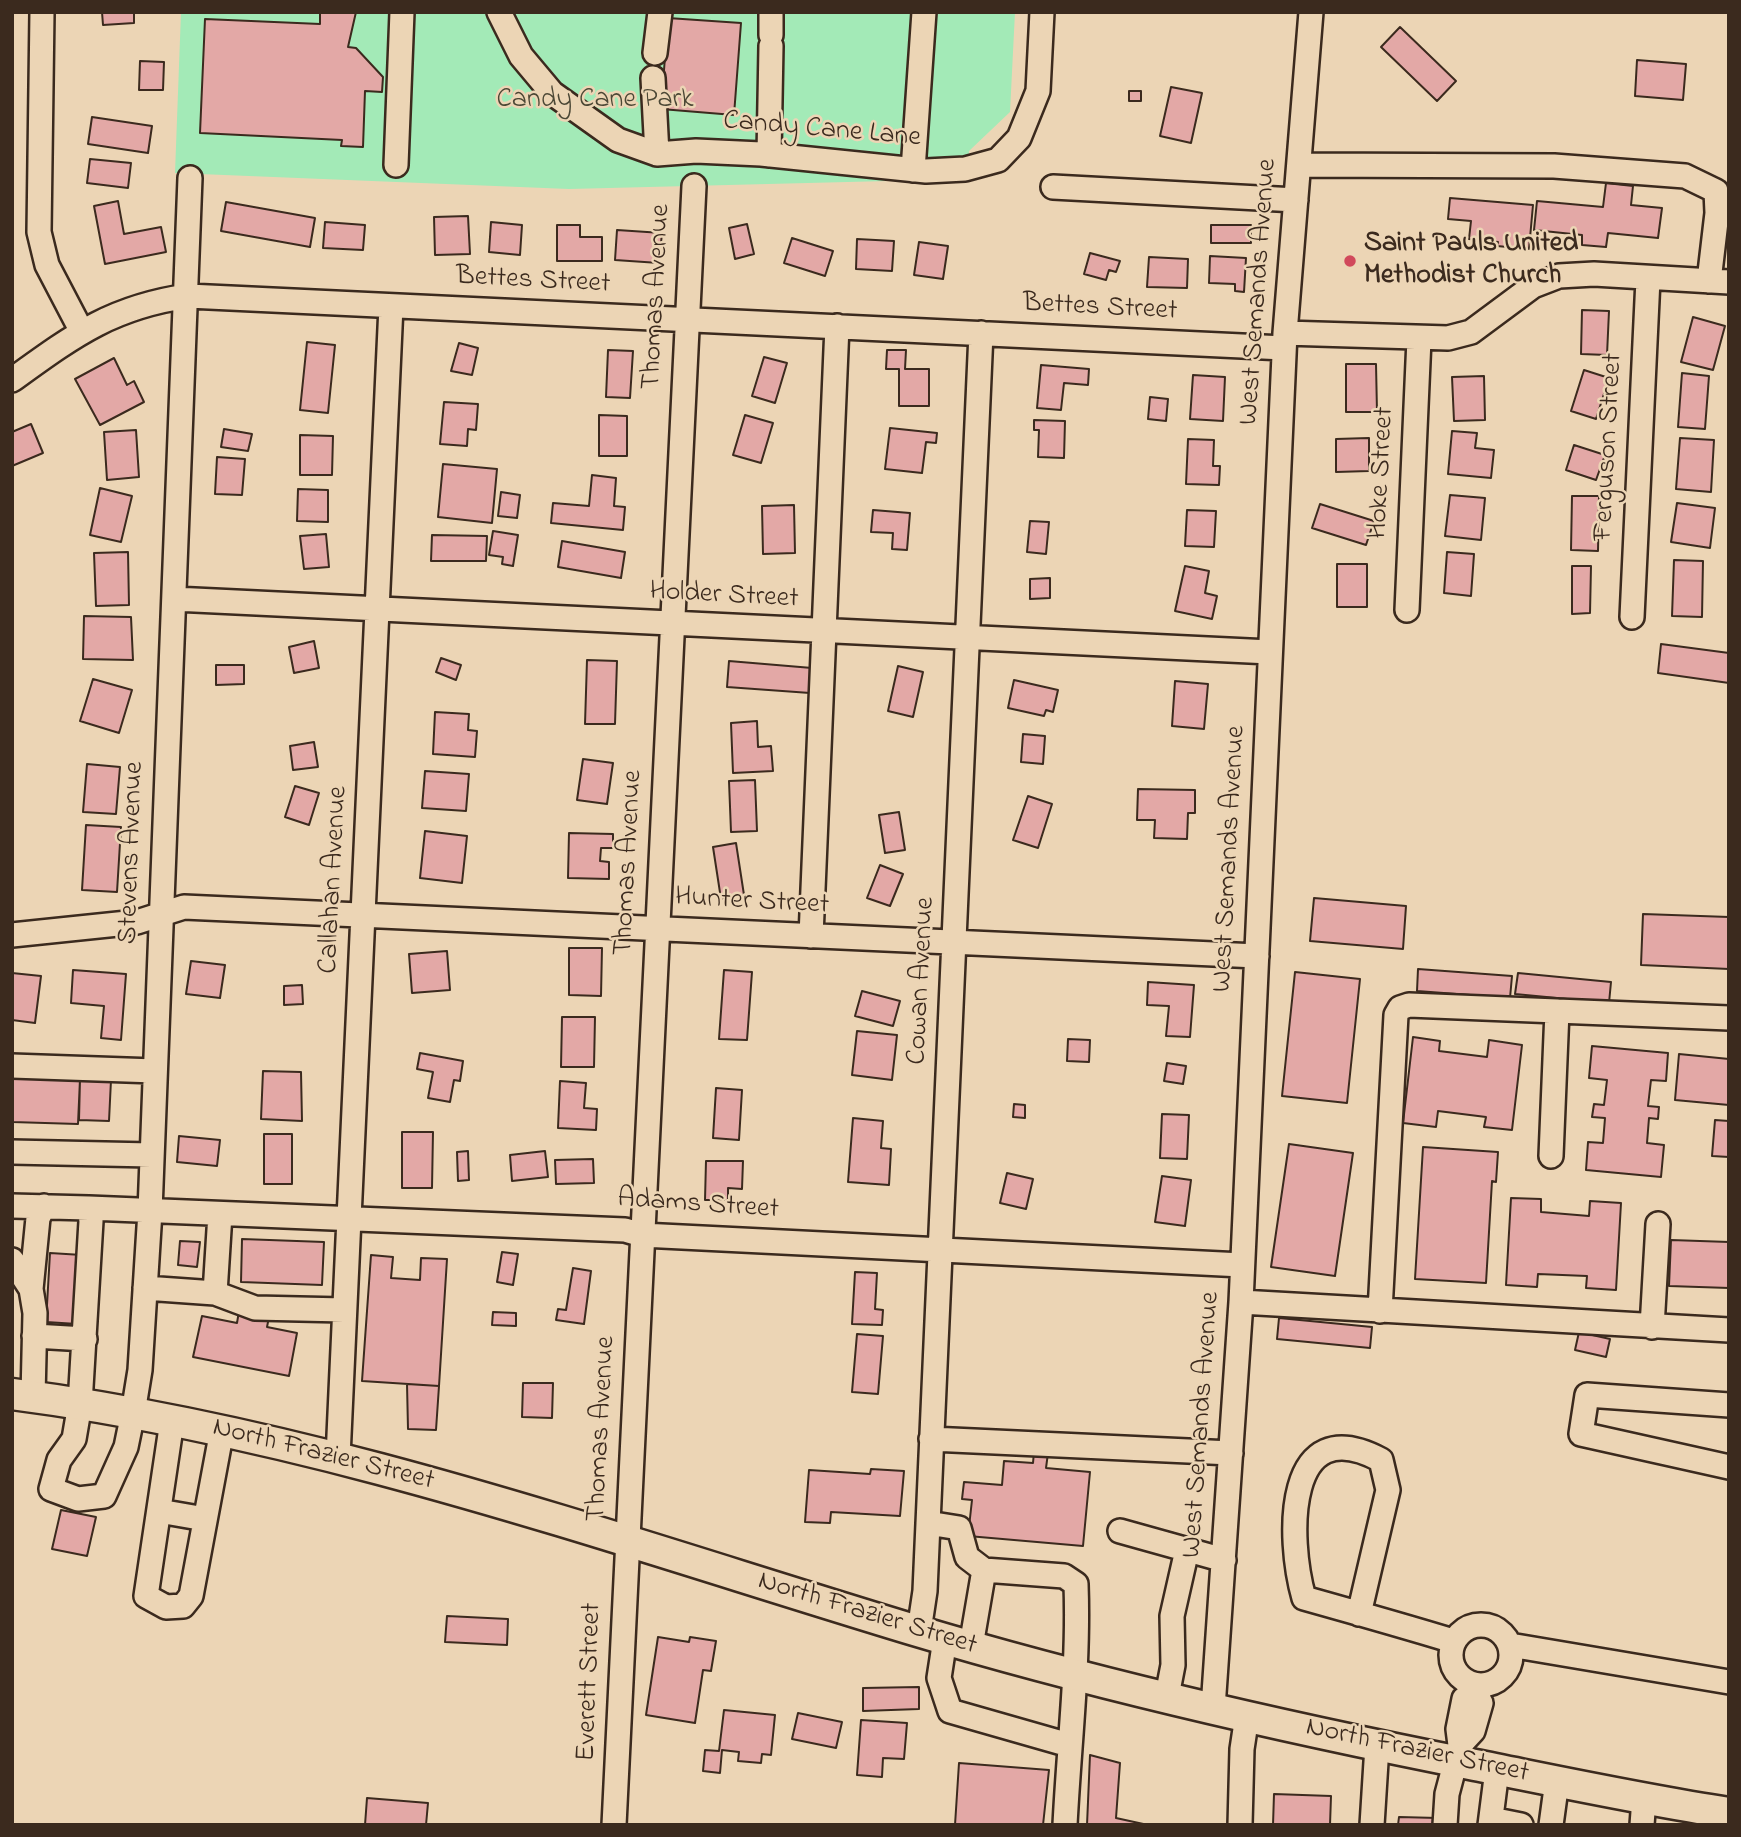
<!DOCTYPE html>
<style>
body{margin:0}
#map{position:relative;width:1741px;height:1837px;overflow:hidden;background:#ecd5b5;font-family:"Indie Flower",sans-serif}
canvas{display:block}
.frame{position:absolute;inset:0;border:14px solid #3b2a1e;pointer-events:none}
</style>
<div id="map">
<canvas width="1741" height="1837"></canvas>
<div class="frame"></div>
</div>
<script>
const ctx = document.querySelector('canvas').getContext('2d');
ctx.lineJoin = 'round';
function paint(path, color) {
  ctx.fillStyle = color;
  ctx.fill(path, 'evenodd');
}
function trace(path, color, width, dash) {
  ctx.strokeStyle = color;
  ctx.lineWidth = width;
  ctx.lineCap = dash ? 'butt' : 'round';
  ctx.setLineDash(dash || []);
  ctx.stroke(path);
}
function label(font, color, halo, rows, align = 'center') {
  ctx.font = font + ' "Indie Flower",sans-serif';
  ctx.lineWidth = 5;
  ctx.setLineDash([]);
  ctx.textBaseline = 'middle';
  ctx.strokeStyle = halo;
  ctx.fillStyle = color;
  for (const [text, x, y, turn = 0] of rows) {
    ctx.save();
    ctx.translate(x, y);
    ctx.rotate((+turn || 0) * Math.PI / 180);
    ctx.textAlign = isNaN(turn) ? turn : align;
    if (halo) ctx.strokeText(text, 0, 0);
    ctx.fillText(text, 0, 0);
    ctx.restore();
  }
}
const green = new Path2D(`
 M 181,12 L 1015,12 L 1010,112 L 969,151 L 967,179 L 569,189 L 175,173 Z`);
const building = new Path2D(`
 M 102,12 L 134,12 L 134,23 L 103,25 Z
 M 320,12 L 356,12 L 348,47 L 356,48 L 383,77 L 382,92 L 365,91 L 363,147 L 341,146 L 342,140 L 200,133 L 205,19 L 320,24 Z
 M 668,18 L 741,23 L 734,115 L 661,109 Z
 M 1400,27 L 1456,81 L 1437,101 L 1381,47 Z
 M 1637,60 L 1686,64 L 1683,100 L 1635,96 Z
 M 140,61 L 164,62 L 163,90 L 139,90 Z
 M 1171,87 L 1202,93 L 1191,143 L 1160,136 Z
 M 1129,91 L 1141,91 L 1141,101 L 1129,101 Z
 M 92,117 L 152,126 L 148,153 L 88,144 Z
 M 90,159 L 131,163 L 128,188 L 87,183 Z
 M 1606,183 L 1633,186 L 1631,205 L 1662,208 L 1658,238 L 1608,233 L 1606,247 L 1582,245 L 1582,235 L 1534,230 L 1537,201 L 1603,207 Z
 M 1450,198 L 1533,205 L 1529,249 L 1497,246 L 1498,242 L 1469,239 L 1471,221 L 1448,219 Z
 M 118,201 L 124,234 L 161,227 L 166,252 L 105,264 L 94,206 Z
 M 226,202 L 315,218 L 310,247 L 221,231 Z
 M 468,216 L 470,254 L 435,255 L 434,217 Z
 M 325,222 L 365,225 L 363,250 L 323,248 Z
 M 491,222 L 522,225 L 520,255 L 489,252 Z
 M 747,224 L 754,254 L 735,259 L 729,228 Z
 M 557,225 L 580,225 L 580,237 L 602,237 L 602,261 L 557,261 Z
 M 1211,225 L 1251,225 L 1251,243 L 1211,243 Z
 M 617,230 L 662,233 L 659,263 L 615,260 Z
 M 792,238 L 833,251 L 825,276 L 784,263 Z
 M 857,239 L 894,241 L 892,271 L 856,269 Z
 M 919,242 L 948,246 L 943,279 L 914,275 Z
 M 1090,253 L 1120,261 L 1116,272 L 1109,270 L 1106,280 L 1084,274 Z
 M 1210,256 L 1246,258 L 1244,292 L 1235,291 L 1235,284 L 1209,283 Z
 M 1149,257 L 1188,259 L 1187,288 L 1147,287 Z
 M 1582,310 L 1609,311 L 1607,355 L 1581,354 Z
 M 1693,317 L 1725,326 L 1713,370 L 1681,362 Z
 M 307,342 L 335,345 L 328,413 L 300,410 Z
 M 459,343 L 478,348 L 472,375 L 451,371 Z
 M 608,350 L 633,351 L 630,398 L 606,397 Z
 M 887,350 L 906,350 L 905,369 L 929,369 L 929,406 L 899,406 L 899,369 L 886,369 Z
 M 764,357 L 787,363 L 775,403 L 752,396 Z
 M 114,358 L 127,385 L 134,381 L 144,402 L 100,425 L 75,379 Z
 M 1346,364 L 1376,364 L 1377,412 L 1346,412 Z
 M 1041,365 L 1089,369 L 1088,385 L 1064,383 L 1061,410 L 1037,408 Z
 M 1584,370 L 1609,378 L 1596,419 L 1571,411 Z
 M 1682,373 L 1709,376 L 1705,429 L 1678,427 Z
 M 1193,375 L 1225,377 L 1223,421 L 1190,419 Z
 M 1484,376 L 1485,420 L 1454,421 L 1452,377 Z
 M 1150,397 L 1168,399 L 1166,421 L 1148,419 Z
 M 444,402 L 478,404 L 476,430 L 468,429 L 467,446 L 440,444 Z
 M 599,415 L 627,416 L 627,456 L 599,456 Z
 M 745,415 L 773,423 L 761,463 L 733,455 Z
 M 1034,420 L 1065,421 L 1064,458 L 1038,457 L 1039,430 L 1034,430 Z
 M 31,424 L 43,453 L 12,466 L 12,432 Z
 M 890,428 L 937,433 L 936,443 L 926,442 L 922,473 L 885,469 Z
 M 224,429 L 252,434 L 248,451 L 221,447 Z
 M 136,430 L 139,477 L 107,480 L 104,432 Z
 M 1452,431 L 1477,433 L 1475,448 L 1494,450 L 1491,478 L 1448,474 Z
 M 300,435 L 333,436 L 332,475 L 300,475 Z
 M 1369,438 L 1369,471 L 1336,472 L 1336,439 Z
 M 1680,438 L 1714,440 L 1711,492 L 1676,489 Z
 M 1188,439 L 1214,440 L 1213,466 L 1220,466 L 1219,485 L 1186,484 Z
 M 1574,445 L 1605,455 L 1596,480 L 1566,470 Z
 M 217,457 L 245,459 L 242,495 L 215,494 Z
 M 443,464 L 497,469 L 492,523 L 438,517 Z
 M 592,475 L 616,478 L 614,506 L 625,507 L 623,530 L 551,523 L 553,503 L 589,506 Z
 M 100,488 L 132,496 L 121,542 L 90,535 Z
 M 298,489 L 328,490 L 328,522 L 297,521 Z
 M 501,492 L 520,495 L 517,518 L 498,516 Z
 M 1450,495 L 1485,498 L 1481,540 L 1445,536 Z
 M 1572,496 L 1599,496 L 1598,551 L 1571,550 Z
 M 1677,503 L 1715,508 L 1710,548 L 1671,542 Z
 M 1320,504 L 1374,521 L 1366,545 L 1312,528 Z
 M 794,505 L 795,553 L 763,554 L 762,506 Z
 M 873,510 L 910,513 L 907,550 L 892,549 L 893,533 L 871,532 Z
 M 1187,510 L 1216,511 L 1214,547 L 1185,546 Z
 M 1030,521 L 1049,522 L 1046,554 L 1027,552 Z
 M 493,531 L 518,535 L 513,566 L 502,564 L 503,557 L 489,555 Z
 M 326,534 L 329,567 L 304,569 L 300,536 Z
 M 432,535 L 487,536 L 486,561 L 431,561 Z
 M 562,541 L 625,552 L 621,578 L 558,567 Z
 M 128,552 L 129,605 L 96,606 L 94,553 Z
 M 1447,552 L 1474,554 L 1471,596 L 1444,593 Z
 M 1674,560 L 1703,561 L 1702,617 L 1672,616 Z
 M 1337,564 L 1367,564 L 1367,607 L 1337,607 Z
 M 1185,566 L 1209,571 L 1205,593 L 1217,596 L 1212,619 L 1175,611 Z
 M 1572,566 L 1591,566 L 1590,613 L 1572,614 Z
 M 1050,578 L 1050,598 L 1030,599 L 1030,579 Z
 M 84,616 L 131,617 L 133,660 L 83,659 Z
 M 314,641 L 319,668 L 294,673 L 289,647 Z
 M 1661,644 L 1729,653 L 1729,683 L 1658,673 Z
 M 441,658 L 461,665 L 456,680 L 436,672 Z
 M 587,660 L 617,661 L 615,724 L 585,724 Z
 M 729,661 L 812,668 L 810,693 L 727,687 Z
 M 216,665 L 244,665 L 244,684 L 216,685 Z
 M 898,666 L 923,672 L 913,717 L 888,711 Z
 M 93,679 L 132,690 L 119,733 L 80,721 Z
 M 1014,680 L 1058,690 L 1053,712 L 1046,710 L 1044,716 L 1008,708 Z
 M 1175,681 L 1208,684 L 1204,729 L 1172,726 Z
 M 435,712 L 469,714 L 468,730 L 477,731 L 475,757 L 433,754 Z
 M 757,721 L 758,747 L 771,746 L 773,771 L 733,773 L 731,723 Z
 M 1023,734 L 1045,736 L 1043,764 L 1021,762 Z
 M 314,742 L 318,767 L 293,770 L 290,746 Z
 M 583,759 L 613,763 L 607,804 L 577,800 Z
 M 87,764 L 120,767 L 116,814 L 83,812 Z
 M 425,771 L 469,774 L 466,811 L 422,808 Z
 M 755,780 L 757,831 L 731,832 L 729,781 Z
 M 295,786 L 319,793 L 309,825 L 285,817 Z
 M 1138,789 L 1195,790 L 1195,813 L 1188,813 L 1187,839 L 1154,838 L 1155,820 L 1137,820 Z
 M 1028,796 L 1052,804 L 1038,848 L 1013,840 Z
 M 899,812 L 905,850 L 885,853 L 879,815 Z
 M 86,825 L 121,827 L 117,892 L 82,890 Z
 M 425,831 L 467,836 L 462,883 L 420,878 Z
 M 569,833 L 613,834 L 613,848 L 601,848 L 600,861 L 609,862 L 609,879 L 568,878 Z
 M 736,843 L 744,895 L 721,899 L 713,847 Z
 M 880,865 L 903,874 L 890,906 L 867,898 Z
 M 1314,898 L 1406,906 L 1403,949 L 1310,941 Z
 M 1643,914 L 1729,917 L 1729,969 L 1641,965 Z
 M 569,948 L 602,948 L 601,996 L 569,995 Z
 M 447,951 L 450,990 L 412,993 L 409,954 Z
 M 191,961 L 225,965 L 220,998 L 186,994 Z
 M 1418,969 L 1512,976 L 1510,998 L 1417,991 Z
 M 73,970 L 126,974 L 121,1040 L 101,1038 L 104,1006 L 71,1003 Z
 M 724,970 L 752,972 L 747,1040 L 719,1039 Z
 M 1295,972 L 1360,979 L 1347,1103 L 1282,1096 Z
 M 12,973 L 41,976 L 35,1023 L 12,1020 Z
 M 1518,973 L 1611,982 L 1609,1003 L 1515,994 Z
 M 1148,982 L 1194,985 L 1190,1037 L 1166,1036 L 1169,1006 L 1147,1005 Z
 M 302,985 L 303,1004 L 284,1005 L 284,986 Z
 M 862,991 L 900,1001 L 893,1026 L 855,1016 Z
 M 562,1017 L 595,1017 L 594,1067 L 561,1067 Z
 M 857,1031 L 897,1035 L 892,1080 L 852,1075 Z
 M 1413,1037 L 1440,1041 L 1439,1051 L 1487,1057 L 1489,1040 L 1522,1045 L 1512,1130 L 1484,1127 L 1486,1117 L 1438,1111 L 1436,1127 L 1403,1123 Z
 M 1068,1039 L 1090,1040 L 1089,1062 L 1067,1061 Z
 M 1592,1046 L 1668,1053 L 1666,1081 L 1651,1080 L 1648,1106 L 1659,1107 L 1658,1119 L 1649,1118 L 1647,1143 L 1664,1145 L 1661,1177 L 1586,1170 L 1588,1142 L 1603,1143 L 1605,1118 L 1592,1117 L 1594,1104 L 1604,1105 L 1607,1080 L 1589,1078 Z
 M 420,1053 L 463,1061 L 460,1081 L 454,1080 L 450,1102 L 428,1098 L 433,1072 L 417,1069 Z
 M 1679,1054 L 1729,1059 L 1729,1105 L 1675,1100 Z
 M 1167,1063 L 1186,1066 L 1183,1084 L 1164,1081 Z
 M 263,1071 L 301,1072 L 302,1121 L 261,1119 Z
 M 12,1076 L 80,1079 L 78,1124 L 12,1122 Z
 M 80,1079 L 111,1080 L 109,1121 L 79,1120 Z
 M 560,1081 L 586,1083 L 584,1108 L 597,1109 L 596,1130 L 558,1128 Z
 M 716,1088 L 742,1090 L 739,1140 L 713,1138 Z
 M 1014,1104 L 1025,1105 L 1025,1118 L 1013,1117 Z
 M 1162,1114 L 1189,1115 L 1187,1159 L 1160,1158 Z
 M 853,1118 L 883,1121 L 881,1148 L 891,1149 L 889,1185 L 848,1182 Z
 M 1715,1120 L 1729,1121 L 1729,1157 L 1712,1156 Z
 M 402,1132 L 433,1132 L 432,1188 L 402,1188 Z
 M 264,1134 L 292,1134 L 292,1184 L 264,1184 Z
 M 179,1136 L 220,1140 L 217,1166 L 177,1162 Z
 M 1289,1144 L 1353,1153 L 1335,1276 L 1271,1267 Z
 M 1423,1147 L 1498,1152 L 1496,1182 L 1492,1181 L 1486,1283 L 1415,1279 Z
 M 468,1151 L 469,1180 L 458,1181 L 457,1152 Z
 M 545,1151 L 548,1177 L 512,1181 L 510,1155 Z
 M 593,1159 L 594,1183 L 556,1184 L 555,1160 Z
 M 706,1161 L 743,1161 L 742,1189 L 728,1188 L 728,1200 L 705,1200 Z
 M 1007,1173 L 1033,1179 L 1026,1209 L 1000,1203 Z
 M 1162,1176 L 1191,1180 L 1185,1226 L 1155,1222 Z
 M 1511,1198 L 1541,1199 L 1541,1212 L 1589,1216 L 1590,1201 L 1621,1203 L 1616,1290 L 1586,1288 L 1587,1276 L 1538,1274 L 1537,1287 L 1506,1285 Z
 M 242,1239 L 324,1242 L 322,1285 L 241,1282 Z
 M 1671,1240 L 1729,1242 L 1729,1288 L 1669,1286 Z
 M 180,1241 L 200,1242 L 197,1267 L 178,1265 Z
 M 502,1252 L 518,1254 L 513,1285 L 497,1282 Z
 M 50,1253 L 82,1255 L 77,1324 L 46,1322 Z
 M 371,1255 L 393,1257 L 391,1278 L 420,1280 L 421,1258 L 447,1259 L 439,1386 L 362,1381 Z
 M 573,1268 L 591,1271 L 584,1324 L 556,1320 L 558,1309 L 566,1310 Z
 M 855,1272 L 877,1273 L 875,1309 L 883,1310 L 882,1325 L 852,1324 Z
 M 239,1311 L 269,1317 L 267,1327 L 297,1333 L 289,1376 L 193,1357 L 202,1316 L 237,1323 Z
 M 493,1312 L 516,1313 L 516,1326 L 492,1325 Z
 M 1279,1318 L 1372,1327 L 1370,1348 L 1277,1339 Z
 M 1579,1332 L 1610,1339 L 1606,1357 L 1575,1350 Z
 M 857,1334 L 883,1336 L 878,1394 L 852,1392 Z
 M 523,1383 L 553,1383 L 552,1418 L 522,1417 Z
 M 407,1384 L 439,1386 L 436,1430 L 408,1429 Z
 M 1034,1452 L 1048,1453 L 1046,1468 L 1090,1472 L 1083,1546 L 968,1536 L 972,1500 L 962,1499 L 964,1482 L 1002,1485 L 1004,1461 L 1033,1463 Z
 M 871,1469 L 904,1471 L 900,1516 L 831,1512 L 830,1523 L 805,1522 L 809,1470 L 870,1474 Z
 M 61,1510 L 96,1517 L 87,1556 L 52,1549 Z
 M 447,1616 L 508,1619 L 507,1645 L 445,1642 Z
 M 658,1637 L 689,1642 L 690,1637 L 716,1641 L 711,1671 L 703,1670 L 695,1723 L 646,1715 Z
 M 919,1687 L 919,1709 L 863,1711 L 863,1688 Z
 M 724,1710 L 775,1715 L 771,1755 L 762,1754 L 761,1763 L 738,1761 L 739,1752 L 722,1750 L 720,1773 L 703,1771 L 705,1750 L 719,1751 Z
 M 798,1713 L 842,1722 L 836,1748 L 792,1739 Z
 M 861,1720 L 907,1723 L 904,1759 L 883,1758 L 882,1777 L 857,1775 Z
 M 1090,1755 L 1120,1763 L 1116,1818 L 1148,1825 L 1087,1825 Z
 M 959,1763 L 1049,1770 L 1043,1825 L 955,1825 Z
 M 1274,1794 L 1331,1796 L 1330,1825 L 1273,1825 Z
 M 367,1798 L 428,1803 L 426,1825 L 365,1825 Z
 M 1399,1817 L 1438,1818 L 1438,1825 L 1398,1825 Z`);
const minor = new Path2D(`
 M 42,12 L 39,232 L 47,265 L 81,330
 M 499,12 L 521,56 L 552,93 L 618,140 L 657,154 L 696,151 L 761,154 L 926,171 L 965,169 L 998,160 L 1019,138 L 1038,91 L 1042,12
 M 771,35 L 771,12
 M 655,53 L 660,12
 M 653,78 L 657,154
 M 769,155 L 771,46
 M 396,165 L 402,12
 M 1299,165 L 1554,166 L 1685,176 L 1716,191 L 1717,213 L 1709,281
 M 913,170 L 924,12
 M 1053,187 L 1296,200
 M 1285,333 L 1448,338 L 1471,332 L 1533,286 L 1559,276 L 1594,274 L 1729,282
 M 12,380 C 73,336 111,307 188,296 L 1284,348
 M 174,599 L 1270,652
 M 1407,610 L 1419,339
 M 1632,617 L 1648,279
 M 12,935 L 137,922 L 184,907 L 1257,956
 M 811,936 L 837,326
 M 12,1066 L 155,1071
 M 12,1152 L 151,1155
 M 1551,1156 L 1557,1011
 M 12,1206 L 89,1208 L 91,1221 L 80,1404 L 74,1439 L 59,1460 L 51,1489 L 78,1499 L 104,1496 L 126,1447 L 133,1413 L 140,1370 L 150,1211 L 190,178
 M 89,1208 L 625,1230 L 642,1235 L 1242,1265
 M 12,1260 L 31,1289 L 35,1313 L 33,1396
 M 145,1288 L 215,1293 L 255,1308 L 344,1310
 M 31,1289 L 38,1218 L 44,1206
 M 215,1293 L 220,1214
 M 1241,1302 L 1729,1330
 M 1380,1311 L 1396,1015 L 1400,1008 L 1409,1005 L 1729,1018
 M 1652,1327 L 1658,1224
 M 34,1336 L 85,1339
 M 1729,1405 L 1587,1395 L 1581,1434 L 1729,1467
 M 172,1421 L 146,1596 L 166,1607 L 183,1606 L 191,1596 L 222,1430
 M 931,1439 L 1231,1453
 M 338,1457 L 391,306
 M 159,1511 L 205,1519
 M 928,1523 L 959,1528 L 967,1557 L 984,1570
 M 1120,1531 L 1224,1560
 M 1359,1614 L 1388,1490 L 1381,1460 C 1284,1408 1287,1539 1304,1598 C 1354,1612 1404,1626 1453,1641
 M1451 1655a30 30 0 1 1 60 0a30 30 0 1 1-60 0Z
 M 919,1631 L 925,1591 L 981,333
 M 945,1639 L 939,1678 L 950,1711 L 1069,1745
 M 1510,1645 L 1729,1682
 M 971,1646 L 984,1570 L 1064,1576 L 1076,1584 C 1079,1665 1069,1744 1065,1825
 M 1167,1696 L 1173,1665 L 1172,1616 L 1187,1550
 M 1213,1708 L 1241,1302 L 1285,333 L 1311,12
 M 1491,1819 L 1521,1825
 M 614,1825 L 694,186
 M 1240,1825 L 1242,1749 L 1247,1716
 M 1372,1825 L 1377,1746
 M 1445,1825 L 1447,1794 L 1460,1745 L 1458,1729 L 1464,1699 L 1475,1695 L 1481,1703 L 1473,1731 L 1460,1745
 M 1490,1825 L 1497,1770
 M 1551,1825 L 1557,1781
 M 1642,1825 L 1644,1798`);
const major = new Path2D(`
 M 12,1394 C 322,1434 616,1540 914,1630 C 1098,1685 1287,1728 1475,1765 C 1560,1782 1644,1800 1729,1813`);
const markers = [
 [1350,261,7,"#d1495b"]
];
const parkNames = [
 ["Candy Cane Park",595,101]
];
const streetNames = [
 ["Candy Cane Lane",822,131,5],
 ["Bettes Street",533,282,3],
 ["West Semands Avenue",1260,292,-86],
 ["Thomas Avenue",658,297,-87],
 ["Bettes Street",1100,309,3],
 ["Ferguson Street",1610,447,-87],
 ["Hoke Street",1383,473,-87],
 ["Holder Street",724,597,3],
 ["Stevens Avenue",133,853,-88],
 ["West Semands Avenue",1231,859,-87],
 ["Thomas Avenue",630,863,-87],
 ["Callahan Avenue",335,880,-87],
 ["Hunter Street",752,903,3],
 ["Cowan Avenue",923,981,-87],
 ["Adams Street",698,1206,4],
 ["West Semands Avenue",1203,1425,-86],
 ["Thomas Avenue",603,1429,-87],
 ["North Frazier Street",323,1456,14],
 ["North Frazier Street",867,1615,17],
 ["Everett Street",591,1682,-88],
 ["North Frazier Street",1417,1752,12]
];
const poiNames = [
 ["Saint Pauls United",1364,245],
 ["Methodist Church",1364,277]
];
paint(green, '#a3eab7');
paint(building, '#e3a8a6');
trace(building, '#3b2a1e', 2);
trace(minor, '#3b2a1e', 28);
trace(major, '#3b2a1e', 35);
trace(minor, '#ecd5b5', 23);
trace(major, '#ecd5b5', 30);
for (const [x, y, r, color] of markers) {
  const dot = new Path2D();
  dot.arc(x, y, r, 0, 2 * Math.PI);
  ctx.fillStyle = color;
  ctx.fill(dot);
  trace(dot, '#ecd5b5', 2.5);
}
label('28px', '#4b4735', '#ecd5b5', parkNames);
label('28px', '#3b2a1e', '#ecd5b5', streetNames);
label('bold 28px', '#3b2a1e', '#ecd5b5', poiNames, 'left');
</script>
